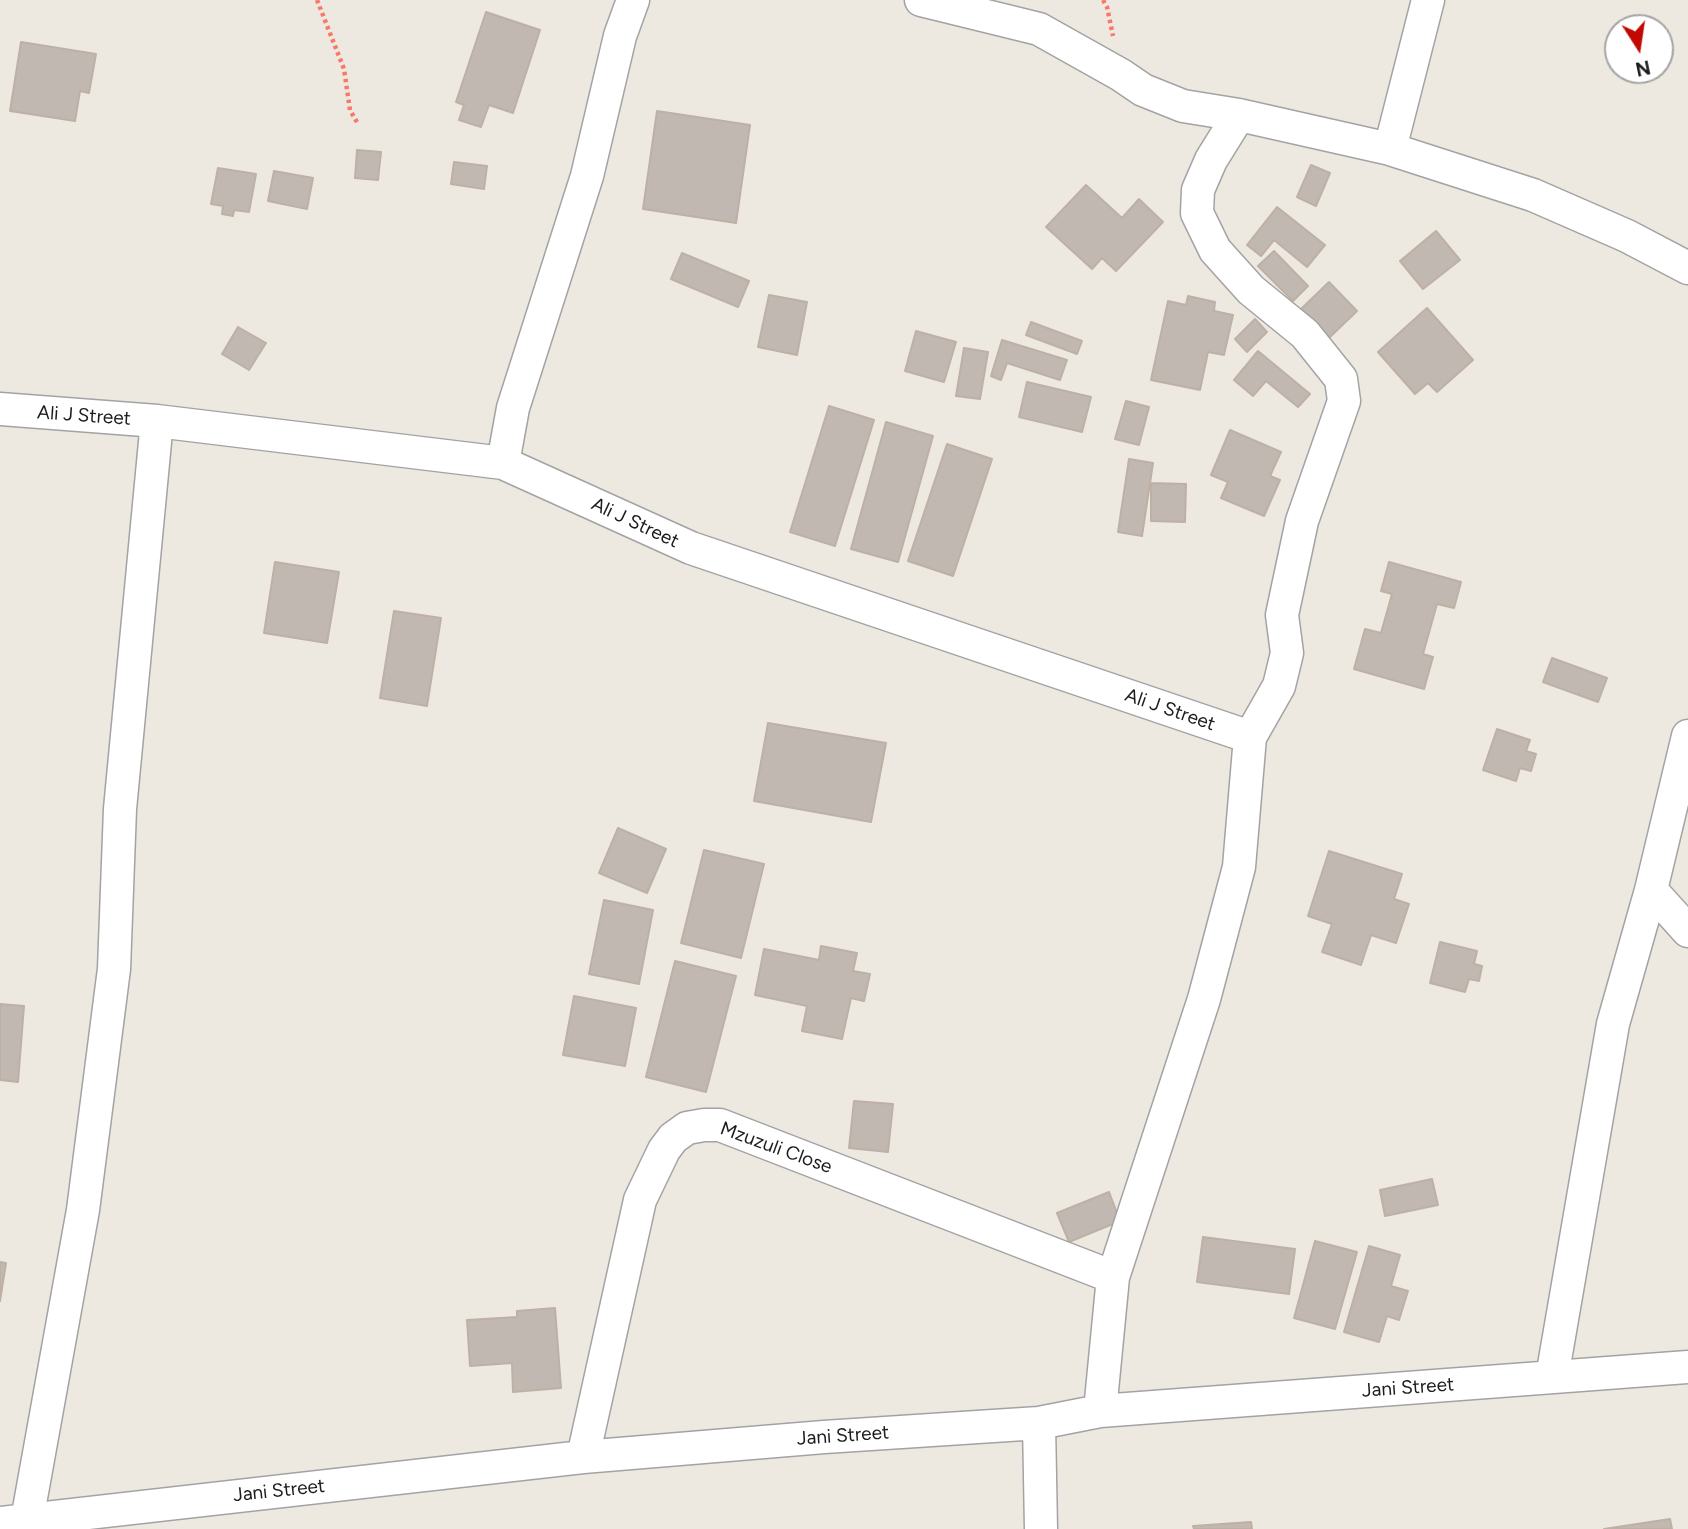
<!DOCTYPE html>
<style>
body{margin:0}
#map{position:relative;width:1688px;height:1529px;overflow:hidden;background:#ede9e1;font-family:Figtree,sans-serif}
canvas{display:block}
.north{position:absolute;left:1604px;top:14px;width:70px;height:70px;box-sizing:border-box;background:#fff;border:2px solid #a4a4a4;border-radius:50%;rotate:168deg;font-size:19px;font-weight:700;line-height:28px;text-align:center;color:#1c1c1c}
.north::after{content:'';display:block;margin:auto;width:24px;height:32px;background:#c30804;clip-path:polygon(50% 0,100% 100%,50% 72%,0 100%)}
</style>
<div id="map">
<canvas width="1688" height="1529"></canvas>
<div class="north">N</div>
</div>
<script>
const ctx = document.querySelector('canvas').getContext('2d');
ctx.lineJoin = 'round';
function paint(path, color) {
  ctx.fillStyle = color;
  ctx.fill(path, 'evenodd');
}
function trace(path, color, width, dash) {
  ctx.strokeStyle = color;
  ctx.lineWidth = width;
  ctx.lineCap = dash ? 'butt' : 'round';
  ctx.setLineDash(dash || []);
  ctx.stroke(path);
}
function label(font, color, halo, rows, align = 'center') {
  ctx.font = font + ' Figtree,sans-serif';
  ctx.lineWidth = 5;
  ctx.setLineDash([]);
  ctx.textBaseline = 'middle';
  ctx.strokeStyle = halo;
  ctx.fillStyle = color;
  for (const [text, x, y, turn = 0] of rows) {
    ctx.save();
    ctx.translate(x, y);
    ctx.rotate((+turn || 0) * Math.PI / 180);
    ctx.textAlign = isNaN(turn) ? turn : align;
    if (halo) ctx.strokeText(text, 0, 0);
    ctx.fillText(text, 0, 0);
    ctx.restore();
  }
}
const building = new Path2D(`
 M 486,12 L 540,30 L 513,113 L 489,105 L 481,127 L 459,120 L 464,105 L 456,102 Z
 M 21,42 L 96,54 L 89,93 L 80,91 L 75,121 L 10,111 Z
 M 657,111 L 750,125 L 736,223 L 643,209 Z
 M 357,150 L 381,152 L 378,180 L 355,178 Z
 M 454,162 L 487,166 L 484,189 L 451,184 Z
 M 1311,165 L 1330,173 L 1316,206 L 1297,197 Z
 M 218,168 L 256,174 L 249,212 L 234,210 L 233,216 L 222,214 L 223,206 L 211,204 Z
 M 274,171 L 313,178 L 307,209 L 268,201 Z
 M 1086,185 L 1122,218 L 1139,199 L 1163,222 L 1116,271 L 1102,258 L 1092,269 L 1046,227 Z
 M 1277,207 L 1325,245 L 1307,267 L 1274,240 L 1261,256 L 1247,245 Z
 M 1436,231 L 1460,260 L 1423,289 L 1400,261 Z
 M 1274,251 L 1308,286 L 1293,301 L 1258,266 Z
 M 682,253 L 749,281 L 738,307 L 671,279 Z
 M 1329,282 L 1357,311 L 1329,338 L 1301,309 Z
 M 769,295 L 807,302 L 797,355 L 758,347 Z
 M 1188,296 L 1215,302 L 1214,311 L 1233,315 L 1224,355 L 1208,352 L 1200,390 L 1151,380 L 1168,301 L 1186,305 Z
 M 1427,308 L 1473,360 L 1437,392 L 1428,383 L 1415,394 L 1378,352 Z
 M 1255,319 L 1267,332 L 1247,352 L 1235,339 Z
 M 1031,322 L 1082,341 L 1077,354 L 1026,335 Z
 M 238,327 L 266,343 L 249,370 L 222,354 Z
 M 916,331 L 956,342 L 944,382 L 905,371 Z
 M 1002,340 L 1067,360 L 1060,380 L 1007,363 L 1001,380 L 991,376 Z
 M 964,348 L 988,352 L 980,399 L 956,396 Z
 M 1258,351 L 1310,394 L 1298,407 L 1266,381 L 1253,396 L 1234,380 Z
 M 1027,382 L 1091,397 L 1082,432 L 1019,417 Z
 M 1126,401 L 1149,407 L 1139,445 L 1115,439 Z
 M 829,406 L 874,420 L 835,546 L 790,532 Z
 M 886,422 L 933,436 L 898,562 L 851,549 Z
 M 1230,430 L 1281,452 L 1270,476 L 1280,480 L 1264,516 L 1221,498 L 1228,482 L 1211,475 Z
 M 947,444 L 992,459 L 953,576 L 908,561 Z
 M 1129,459 L 1153,463 L 1142,536 L 1118,532 Z
 M 1151,483 L 1186,484 L 1185,522 L 1151,521 Z
 M 275,562 L 339,572 L 327,643 L 264,633 Z
 M 1389,562 L 1461,582 L 1454,608 L 1437,604 L 1423,654 L 1433,657 L 1424,689 L 1354,669 L 1365,629 L 1381,633 L 1392,594 L 1381,591 Z
 M 394,611 L 441,618 L 427,706 L 380,698 Z
 M 1552,658 L 1607,678 L 1598,702 L 1543,682 Z
 M 768,723 L 886,743 L 871,822 L 754,801 Z
 M 1497,729 L 1530,740 L 1526,751 L 1536,754 L 1531,771 L 1520,768 L 1516,781 L 1483,770 Z
 M 618,828 L 666,849 L 647,893 L 599,873 Z
 M 704,850 L 764,864 L 741,958 L 681,943 Z
 M 1329,851 L 1402,874 L 1394,899 L 1409,904 L 1396,943 L 1371,935 L 1361,965 L 1322,952 L 1332,924 L 1308,916 Z
 M 604,900 L 653,910 L 639,984 L 589,974 Z
 M 1440,942 L 1477,951 L 1474,964 L 1482,966 L 1479,981 L 1469,979 L 1465,992 L 1430,983 Z
 M 821,946 L 857,953 L 853,971 L 870,974 L 864,1001 L 851,998 L 842,1039 L 802,1031 L 807,1006 L 755,995 L 764,949 L 819,960 Z
 M 675,961 L 736,976 L 706,1092 L 646,1077 Z
 M 574,996 L 636,1008 L 625,1066 L 563,1055 Z
 M 0,1004 L 24,1006 L 18,1082 L 0,1080 Z
 M 854,1101 L 893,1104 L 888,1152 L 849,1148 Z
 M 1432,1179 L 1438,1205 L 1385,1216 L 1380,1190 Z
 M 1109,1192 L 1120,1221 L 1069,1242 L 1057,1213 Z
 M 1203,1237 L 1295,1249 L 1289,1294 L 1197,1282 Z
 M 1315,1241 L 1357,1252 L 1335,1329 L 1294,1318 Z
 M 1369,1246 L 1400,1255 L 1391,1286 L 1408,1291 L 1399,1320 L 1387,1316 L 1379,1342 L 1344,1332 Z
 M 0,1262 L 6,1263 L 0,1301 Z
 M 555,1308 L 561,1388 L 513,1392 L 512,1363 L 470,1366 L 467,1320 L 517,1317 L 517,1311 Z
 M 1670,1519 L 1672,1529 L 1604,1529 Z
 M 1251,1522 L 1252,1529 L 1194,1529 L 1193,1526 Z`);
const path = new Path2D(`
 M 317,0 L 344,69 L 350,110 L 358,124
 M 1103,0 L 1107,7 L 1113,36`);
const street = new Path2D(`
 M 921,0 L 1039,29 L 1121,75 L 1143,90 L 1183,106 L 1239,115 L 1390,149 L 1533,195 L 1627,236 L 1688,268
 M 1390,149 L 1428,0
 M 0,409 L 157,421 L 503,463 L 691,548 L 1250,737
 M 503,463 L 513,408 L 587,176 L 620,36 L 633,0
 M 1651,890 L 1688,931
 M 1552,1377 L 1613,1024 L 1651,890 L 1688,736
 M 1100,1411 L 1113,1277 L 1204,999 L 1239,867 L 1250,737 L 1279,686 L 1287,653 L 1282,615 L 1302,521 L 1344,401 L 1341,379 L 1305,334 L 1251,290 L 1215,250 L 1197,213 L 1198,190 L 1211,160 L 1239,115
 M 1039,1423 L 1041,1529
 M 583,1457 L 640,1200 L 664,1150 L 673,1138 L 687,1128 L 704,1125 L 720,1125 L 1113,1277
 M 27,1520 L 83,1210 L 114,969 L 120,809 L 157,421
 M 0,1523 L 583,1457 L 824,1437 L 1039,1423 L 1100,1411 L 1688,1367`);
const streetNames = [
 ["Ali J Street",84,416,4],
 ["Ali J Street",635,523,25],
 ["Ali J Street",1170,710,19],
 ["Mzuzuli Close",776,1148,20],
 ["Jani Street",1408,1388,-4],
 ["Jani Street",843,1436,-4],
 ["Jani Street",279,1491,-6]
];
paint(building, '#c1b9b1');
trace(building, '#beb0a4', 2);
trace(street, '#a3a3a3', 35);
trace(path, '#f67a69', 4.5, [3.5, 3.5]);
trace(street, '#fff', 32);
label('19px', '#1c1c1c', '#fff', streetNames);
</script>
